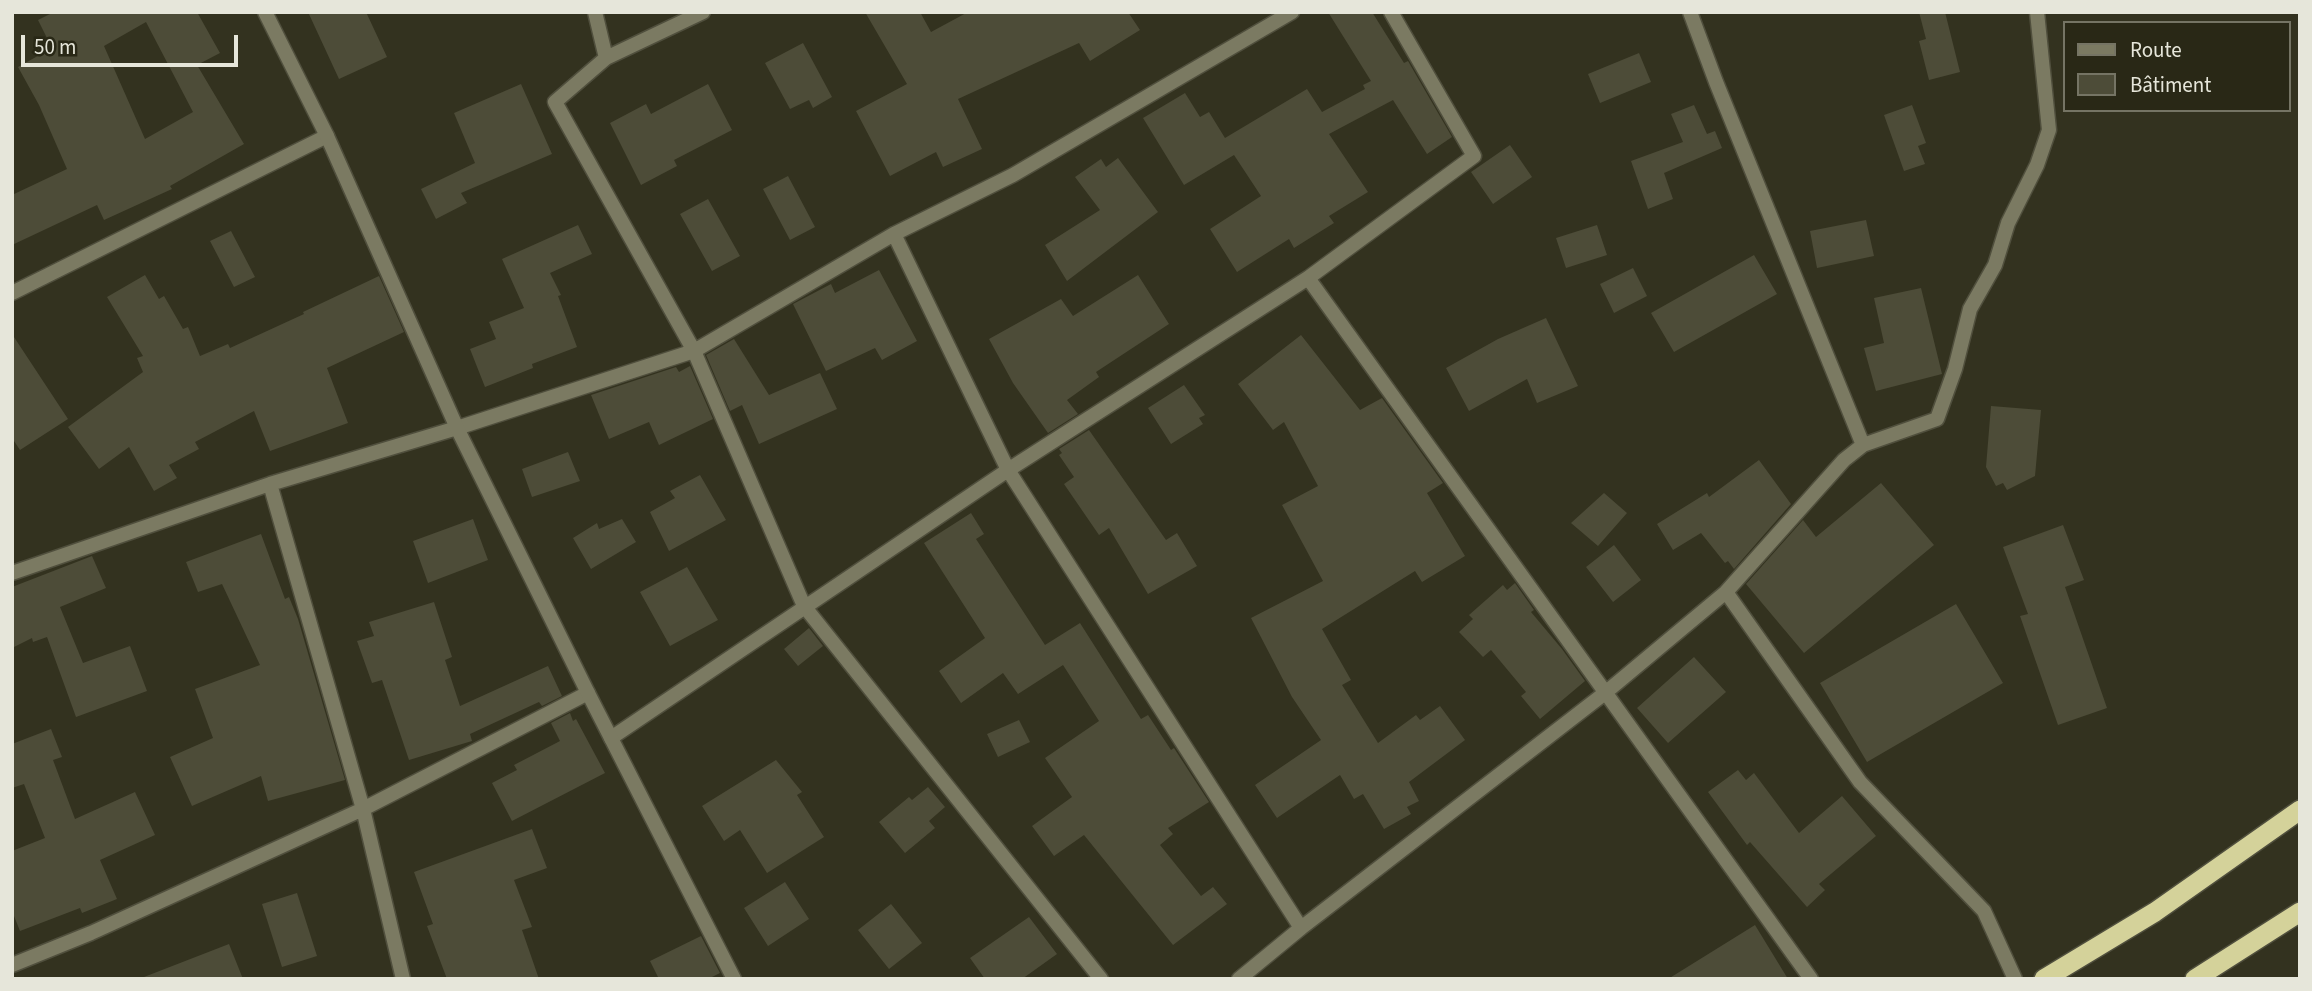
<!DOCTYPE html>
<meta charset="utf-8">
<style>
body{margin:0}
#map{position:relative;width:2312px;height:991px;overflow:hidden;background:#33321f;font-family:"Source Sans 3",sans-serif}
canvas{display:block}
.frame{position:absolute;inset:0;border:14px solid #e6e6da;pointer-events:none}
.legend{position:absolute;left:2063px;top:21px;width:228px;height:91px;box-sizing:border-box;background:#292816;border:2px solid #757464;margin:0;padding:9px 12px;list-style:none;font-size:21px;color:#e6e6da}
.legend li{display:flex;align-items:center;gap:14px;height:35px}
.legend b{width:35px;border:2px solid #757464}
.scale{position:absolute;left:21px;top:35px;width:217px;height:32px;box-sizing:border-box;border:4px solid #e6e6da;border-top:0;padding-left:9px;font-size:21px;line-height:24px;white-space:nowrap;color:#e6e6da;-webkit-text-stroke:5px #292816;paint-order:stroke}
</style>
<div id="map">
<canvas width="2312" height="991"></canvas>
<div class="frame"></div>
<ul class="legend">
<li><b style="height:9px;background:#7b7a62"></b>Route</li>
<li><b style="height:19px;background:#4d4c38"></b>Bâtiment</li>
</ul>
<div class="scale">50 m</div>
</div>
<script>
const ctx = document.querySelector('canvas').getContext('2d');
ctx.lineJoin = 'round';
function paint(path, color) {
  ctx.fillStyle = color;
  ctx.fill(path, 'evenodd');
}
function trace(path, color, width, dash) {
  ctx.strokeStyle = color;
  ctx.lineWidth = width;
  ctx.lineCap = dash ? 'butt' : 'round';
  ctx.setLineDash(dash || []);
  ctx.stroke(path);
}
const building = new Path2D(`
 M 54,12 L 197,12 L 220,53 L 197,65 L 244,144 L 170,186 L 172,189 L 104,220 L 97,205 L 12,245 L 12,195 L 67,169 L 39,105 L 18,67 L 52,48 L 38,20 ZM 146,22 L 193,112 L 145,139 L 104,46 Z
 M 308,12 L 366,12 L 387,57 L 339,79 Z
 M 865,12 L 920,12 L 931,32 L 968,12 L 1128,12 L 1140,30 L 1090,61 L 1079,43 L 958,99 L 982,149 L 943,167 L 936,152 L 890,176 L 856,111 L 907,84 Z
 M 1328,12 L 1372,12 L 1404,63 L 1408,61 L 1452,137 L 1427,154 L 1393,100 L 1329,134 L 1368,192 L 1329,216 L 1334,223 L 1294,248 L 1289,239 L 1237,272 L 1210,229 L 1261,196 L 1234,155 L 1184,185 L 1143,118 L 1185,93 L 1200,117 L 1209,112 L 1225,138 L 1307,89 L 1322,112 L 1365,89 L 1363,85 L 1371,81 Z
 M 1919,12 L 1945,12 L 1960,72 L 1929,80 L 1919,41 L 1926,39 Z
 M 803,43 L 832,97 L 813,108 L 809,100 L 790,109 L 765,63 Z
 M 1639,53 L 1651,82 L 1600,103 L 1588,74 Z
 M 521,84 L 552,154 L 461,193 L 467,203 L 436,219 L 421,189 L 475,163 L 454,113 Z
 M 708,84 L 732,130 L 674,160 L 677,166 L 641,185 L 610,123 L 646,104 L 651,114 Z
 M 1694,105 L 1707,134 L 1715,131 L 1722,148 L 1664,173 L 1673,199 L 1648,209 L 1631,161 L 1683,142 L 1671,114 Z
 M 1912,105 L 1926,143 L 1918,146 L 1925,164 L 1904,171 L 1884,115 Z
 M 1510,145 L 1532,177 L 1493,204 L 1471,172 Z
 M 1118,158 L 1158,212 L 1067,281 L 1045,245 L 1100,210 L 1075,177 L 1101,159 L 1106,167 Z
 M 788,176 L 815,227 L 790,240 L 763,189 Z
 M 708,199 L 740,256 L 712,271 L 680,214 Z
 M 1866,220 L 1874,256 L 1817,268 L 1810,231 Z
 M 578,225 L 592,254 L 550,273 L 561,295 L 558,296 L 577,347 L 532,364 L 533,368 L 485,387 L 470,349 L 496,339 L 489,322 L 524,308 L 502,259 Z
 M 1597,225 L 1607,255 L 1566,268 L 1556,238 Z
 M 231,231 L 255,277 L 234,287 L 210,241 Z
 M 1754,255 L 1777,294 L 1674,352 L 1651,313 Z
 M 1633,268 L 1647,296 L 1614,313 L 1600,284 Z
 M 879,270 L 917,341 L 882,360 L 875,348 L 826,371 L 793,304 L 831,284 L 835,293 Z
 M 145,275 L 159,299 L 164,296 L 183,329 L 188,327 L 200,356 L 228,344 L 230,348 L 304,314 L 303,312 L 379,276 L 404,332 L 327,368 L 348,423 L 270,451 L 254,411 L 195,442 L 199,449 L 169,465 L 177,478 L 154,491 L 129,447 L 99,469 L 68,427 L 143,372 L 137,358 L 143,356 L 107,297 Z
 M 1138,275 L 1169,324 L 1096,372 L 1099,377 L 1067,400 L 1078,414 L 1048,433 L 1013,383 L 989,339 L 1061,299 L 1073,316 Z
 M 1921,288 L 1942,374 L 1876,391 L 1864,348 L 1884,343 L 1874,298 Z
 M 1546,318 L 1578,386 L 1537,403 L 1527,379 L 1469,411 L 1446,368 L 1498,339 Z
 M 12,334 L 68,419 L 20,450 L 12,438 Z
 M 1301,335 L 1360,410 L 1382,398 L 1443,483 L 1427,493 L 1465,556 L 1422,582 L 1415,571 L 1322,629 L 1351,680 L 1342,685 L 1378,743 L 1416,715 L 1420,720 L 1440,706 L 1465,740 L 1409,782 L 1419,801 L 1407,807 L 1411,814 L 1384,829 L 1363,794 L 1354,799 L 1340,775 L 1277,818 L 1255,785 L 1321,740 L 1292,697 L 1251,618 L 1323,581 L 1282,505 L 1318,486 L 1284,422 L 1273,430 L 1238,384 Z
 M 734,339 L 769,395 L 820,373 L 837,409 L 759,444 L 742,405 L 730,411 L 706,355 Z
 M 690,366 L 713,419 L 659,445 L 649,422 L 609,439 L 591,395 L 676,367 L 679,372 Z
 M 1184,385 L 1205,415 L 1199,418 L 1203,424 L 1171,444 L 1148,408 Z
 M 1991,406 L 2041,410 L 2035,476 L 2007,490 L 2003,483 L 1996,486 L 1986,467 Z
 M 1089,430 L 1166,540 L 1177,533 L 1197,566 L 1148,594 L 1109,528 L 1099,535 L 1064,484 L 1074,477 L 1059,455 L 1062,453 L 1059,449 Z
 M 568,452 L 580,481 L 532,497 L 522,469 Z
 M 1759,460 L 1791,504 L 1734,569 L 1728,561 L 1725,563 L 1701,533 L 1673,550 L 1657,524 L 1707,493 L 1709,497 Z
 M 700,475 L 726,520 L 669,551 L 650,512 L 675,498 L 670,491 Z
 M 1881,483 L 1934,545 L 1804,653 L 1746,584 L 1803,520 L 1816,537 Z
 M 1604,493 L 1627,513 L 1598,546 L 1571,523 Z
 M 971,513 L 984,534 L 976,539 L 1045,645 L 1080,623 L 1141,719 L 1148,715 L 1171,750 L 1174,748 L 1209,802 L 1168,828 L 1173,834 L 1160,845 L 1201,896 L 1213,887 L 1227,904 L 1173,945 L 1084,835 L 1054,856 L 1032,826 L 1072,797 L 1045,758 L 1099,721 L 1063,665 L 1018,694 L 1003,673 L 961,703 L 939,671 L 985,638 L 924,543 Z
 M 473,519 L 488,560 L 428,583 L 413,541 Z
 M 622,519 L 636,542 L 591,569 L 573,538 L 597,523 L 599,529 Z
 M 2063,525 L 2084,580 L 2065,587 L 2107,708 L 2058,725 L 2020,616 L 2028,614 L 2003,547 Z
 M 261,534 L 285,599 L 289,597 L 298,619 L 345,780 L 268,801 L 261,776 L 192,806 L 170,757 L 213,738 L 195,689 L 260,665 L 222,584 L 198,592 L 186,562 Z
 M 1614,545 L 1641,580 L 1613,602 L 1586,567 Z
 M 92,556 L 106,588 L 60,607 L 83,663 L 130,646 L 147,691 L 76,717 L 47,637 L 33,642 L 32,638 L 12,648 L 12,587 Z
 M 687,567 L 718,620 L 670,646 L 640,592 Z
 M 1515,583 L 1534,610 L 1531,612 L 1562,649 L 1585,681 L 1540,719 L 1521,696 L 1526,692 L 1491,650 L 1483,657 L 1459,632 L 1473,619 L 1469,615 L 1503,585 L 1507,590 Z
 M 434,602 L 452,657 L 445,660 L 460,706 L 548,666 L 562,696 L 542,706 L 539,702 L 470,734 L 472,741 L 409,760 L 382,680 L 372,683 L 357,641 L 374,636 L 369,622 Z
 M 1956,604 L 2003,683 L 1867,762 L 1820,683 Z
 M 809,628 L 823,646 L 798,666 L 784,649 Z
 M 1694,657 L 1726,692 L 1668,743 L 1637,708 Z
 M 570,713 L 573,721 L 576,719 L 605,773 L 512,821 L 492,783 L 517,770 L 514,765 L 560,741 L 551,723 Z
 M 1019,720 L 1030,742 L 998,757 L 987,734 Z
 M 51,729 L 62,757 L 53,760 L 75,819 L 135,792 L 155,835 L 100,860 L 117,899 L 82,913 L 80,908 L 20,931 L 12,911 L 12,851 L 45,838 L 24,784 L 12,788 L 12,744 Z
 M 776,760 L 802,792 L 797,795 L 824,837 L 767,873 L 740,830 L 724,841 L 702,806 Z
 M 1738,770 L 1746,780 L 1754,773 L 1799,833 L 1842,796 L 1876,836 L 1819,884 L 1825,890 L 1807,907 L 1750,842 L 1747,845 L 1708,792 Z
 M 928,787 L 945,807 L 929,821 L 935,828 L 905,853 L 879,822 L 909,797 L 912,800 Z
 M 532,829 L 547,868 L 514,880 L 532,927 L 522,930 L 539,979 L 447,979 L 427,926 L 433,924 L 414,872 Z
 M 785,882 L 809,919 L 768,946 L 744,908 Z
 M 297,893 L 317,956 L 282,967 L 262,904 Z
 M 891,904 L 922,943 L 889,969 L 858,930 Z
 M 1029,917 L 1057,954 L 1022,979 L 985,979 L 970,958 Z
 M 1755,925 L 1788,979 L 1668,979 Z
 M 701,936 L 720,973 L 708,979 L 659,979 L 650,961 Z
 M 229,944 L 243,979 L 145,979 L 144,977 Z`);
const minor = new Path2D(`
 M 595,12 L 606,58
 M 703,12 L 606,58 L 555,102 L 694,351 L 804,606 L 1101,979
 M 894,234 L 1008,470 L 1301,928
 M 1308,278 L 1811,979
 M 12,293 L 327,136
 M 1863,445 L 1937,419 L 1955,369 L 1970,309 L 1995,265 L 2008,223 L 2037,165 L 2049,130 L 2037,12
 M 270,484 L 363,809 L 403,979
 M 12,573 L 270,484 L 457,428 L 694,351 L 894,234 L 1013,175 L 1292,12
 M 1726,592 L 1860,782 L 1984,911 L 2015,979
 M 611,738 L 1008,470 L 1308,278 L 1474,156 L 1391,12
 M 12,965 L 91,933 L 363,809 L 588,693
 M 1239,979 L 1301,928 L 1605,693 L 1726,592 L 1844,460 L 1863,445 L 1716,82 L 1690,12`);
const tertiary = new Path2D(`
 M 265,12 L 327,136 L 457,428 L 588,693 L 734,979`);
const trunk = new Path2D(`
 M 2044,979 L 2155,912 L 2300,810
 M 2195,979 L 2300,912`);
paint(building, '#4d4c38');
trace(minor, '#504f3d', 17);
trace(tertiary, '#504f3d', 17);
trace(trunk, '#504f3d', 22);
trace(minor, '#7b7a62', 14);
trace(tertiary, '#7b7a62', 14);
trace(trunk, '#d4d29a', 19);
</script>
